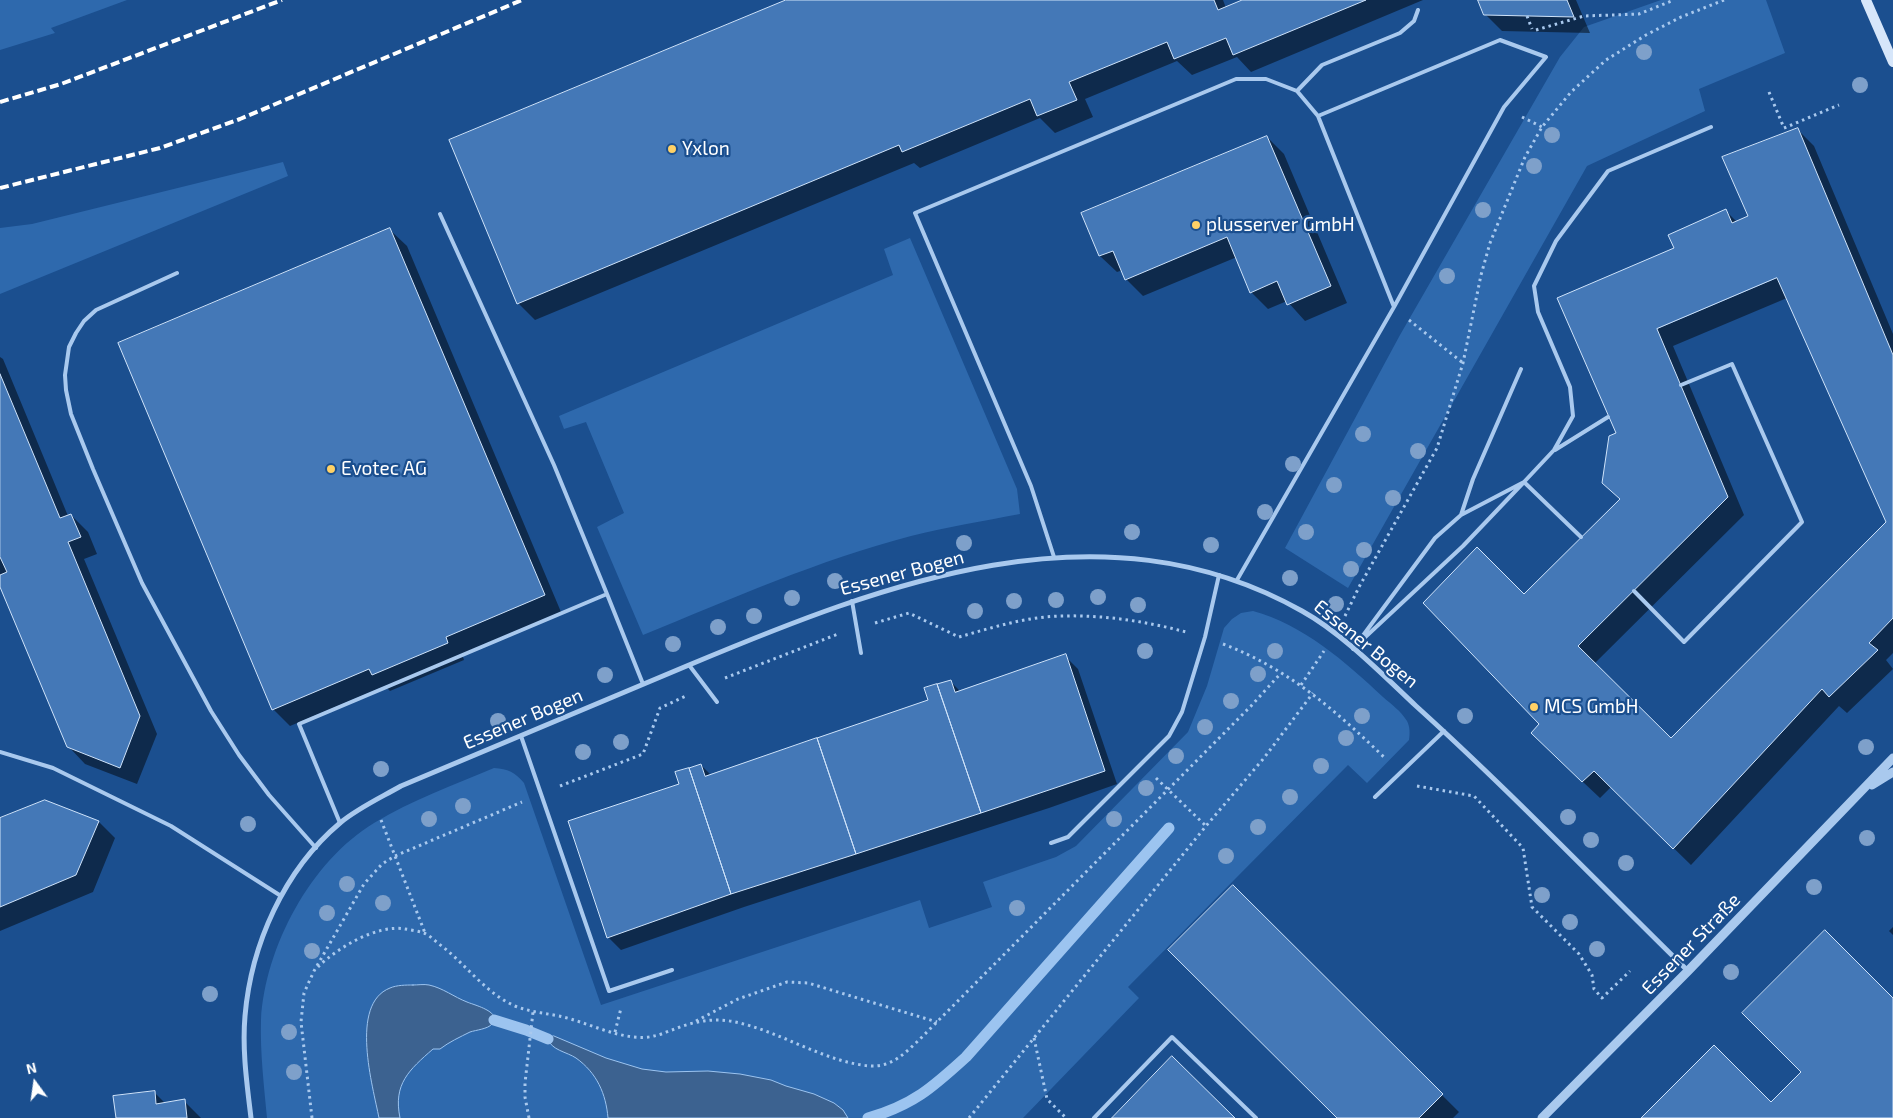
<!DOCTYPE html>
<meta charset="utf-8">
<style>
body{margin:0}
#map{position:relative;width:1893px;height:1118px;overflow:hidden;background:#1b4f8f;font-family:"Exo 2",sans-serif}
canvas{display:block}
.north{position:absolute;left:10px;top:1058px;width:50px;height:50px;-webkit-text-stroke:4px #1b4f8f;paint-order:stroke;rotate:346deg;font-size:14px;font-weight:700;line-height:20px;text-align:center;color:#fff}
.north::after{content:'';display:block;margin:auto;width:18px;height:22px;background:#fff;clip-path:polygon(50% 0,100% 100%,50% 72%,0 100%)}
</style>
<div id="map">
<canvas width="1893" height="1118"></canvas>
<div class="north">N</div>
</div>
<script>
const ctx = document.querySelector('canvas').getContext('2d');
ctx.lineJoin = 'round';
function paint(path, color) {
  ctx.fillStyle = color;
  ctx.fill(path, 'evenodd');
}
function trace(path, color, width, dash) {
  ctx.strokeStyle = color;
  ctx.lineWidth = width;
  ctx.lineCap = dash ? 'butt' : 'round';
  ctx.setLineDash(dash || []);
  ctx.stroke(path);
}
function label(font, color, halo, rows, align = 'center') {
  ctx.font = font + ' "Exo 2",sans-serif';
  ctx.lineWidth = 4.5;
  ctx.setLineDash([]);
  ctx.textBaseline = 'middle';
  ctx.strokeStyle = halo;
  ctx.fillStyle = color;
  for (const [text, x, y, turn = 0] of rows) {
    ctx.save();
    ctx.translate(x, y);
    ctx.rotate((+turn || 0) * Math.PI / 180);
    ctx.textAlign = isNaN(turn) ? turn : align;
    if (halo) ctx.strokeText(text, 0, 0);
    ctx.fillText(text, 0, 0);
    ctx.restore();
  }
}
const green = new Path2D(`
 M 0,0 L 127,0 L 51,28 L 55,33 L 0,50 Z
 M 1661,0 L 1766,0 L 1785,53 L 1699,89 L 1705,111 L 1587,166 L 1348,588 L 1285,548 L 1400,335 L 1560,57 L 1584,27 Z
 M 283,162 L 288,176 L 0,294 L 0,228 L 32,224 Z
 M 910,238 L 1017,489 L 1020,514 C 983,521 947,527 911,536 C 819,560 731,599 643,635 L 597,527 L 624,513 L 586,422 L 564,429 L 559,416 L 893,275 L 884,249 Z
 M 1253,611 C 1302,624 1346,662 1383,697 C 1391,704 1401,711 1407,721 C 1410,727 1410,733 1409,740 L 1367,783 L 1348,765 L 1128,987 L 1139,998 L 1023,1118 L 267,1118 C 264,1085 260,1053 261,1020 C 265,947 311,861 374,823 C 412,800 454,785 494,768 C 508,769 515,772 524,783 L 601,1005 L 920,900 L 929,928 L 992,907 L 983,882 L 1056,857 L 1076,846 L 1188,732 L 1207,686 L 1224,628 L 1232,619 L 1241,613 Z`);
const water = new Path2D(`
 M 413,985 C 418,985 424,984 429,985 C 443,988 454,997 467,1002 C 474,1005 503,1012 492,1024 C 488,1029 476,1030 470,1032 C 460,1037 449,1042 440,1049 L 433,1049 C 409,1070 393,1084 400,1118 L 379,1118 C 373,1087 349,1004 390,988 C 397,985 406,985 413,985 Z
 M 554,1036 L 606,1058 L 642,1069 L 666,1072 L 708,1071 L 740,1074 L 771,1080 L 786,1086 L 814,1094 L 834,1103 L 843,1110 L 848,1118 L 608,1118 C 606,1094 597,1073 576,1058 C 567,1052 551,1050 548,1039 L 550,1037 Z`);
const shadow = new Path2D(`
 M 789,0 L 1223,0 L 1226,8 L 1246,0 L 1423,0 L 1251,72 L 1237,57 L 1192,75 L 1177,61 L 1085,99 L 1093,117 L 1055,133 L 1040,118 L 920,168 L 914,163 L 535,320 L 518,303 Z
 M 1479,0 L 1576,0 L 1590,33 L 1502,31 L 1485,14 Z
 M 1797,129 L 1814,146 L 1893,334 L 1893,653 L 1886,660 L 1893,669 L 1847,713 L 1839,706 L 1691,865 L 1611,787 L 1600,798 L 1549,750 L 1541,724 L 1524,595 L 1621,500 L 1617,434 L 1676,249 L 1726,211 L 1737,222 L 1750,217 ZM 1787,298 L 1888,523 L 1671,740 L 1594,664 L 1744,515 L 1673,346 Z
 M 1267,137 L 1284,154 L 1347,303 L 1305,321 L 1287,301 L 1268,309 L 1251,292 L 1237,257 L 1143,296 L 1126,279 L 1123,270 L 1117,272 L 1100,256 L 1083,214 Z
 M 390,230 L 407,246 L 561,612 L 462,654 L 464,660 L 390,691 L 385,686 L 290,726 L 273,709 Z
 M 0,357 L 3,359 L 68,516 L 71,515 L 88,532 L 97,554 L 84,559 L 157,734 L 137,784 L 85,764 L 68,746 L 0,584 Z
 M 1065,656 L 1078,669 L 1117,784 L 1049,808 L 744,907 L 621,950 L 608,937 L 681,785 L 701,765 L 711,775 L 930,701 L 950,681 L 960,691 Z
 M 0,820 L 99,822 L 115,838 L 93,892 L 0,931 Z
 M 1233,887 L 1459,1112 L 1453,1118 L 1339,1118 Z
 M 1893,927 L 1893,935 L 1889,931 Z
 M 154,1092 L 166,1104 L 184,1101 L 201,1118 L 117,1118 Z`);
const stream = new Path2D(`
 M 494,1020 L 526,1030 L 548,1039
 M 868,1118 C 913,1105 932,1088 966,1057 L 1169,828`);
const building = new Path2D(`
 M 786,0 L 1214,0 L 1218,10 L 1242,0 L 1366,0 L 1233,55 L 1226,38 L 1174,59 L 1167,42 L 1069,82 L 1077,100 L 1037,116 L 1030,99 L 902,152 L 899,145 L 517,304 L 449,140 Z
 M 1478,0 L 1567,0 L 1574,17 L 1484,15 Z
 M 1798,128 L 1893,355 L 1893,618 L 1869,643 L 1878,650 L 1829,697 L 1822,689 L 1673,849 L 1594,771 L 1582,782 L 1531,733 L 1539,724 L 1423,603 L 1477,547 L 1524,594 L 1620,499 L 1602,483 L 1609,436 L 1616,433 L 1557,298 L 1674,248 L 1668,235 L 1726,209 L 1732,223 L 1748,216 L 1722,157 ZM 1777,278 L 1886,522 L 1671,738 L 1578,646 L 1728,497 L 1657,329 Z
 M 1267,136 L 1331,286 L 1287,305 L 1277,281 L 1250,293 L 1227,237 L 1125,280 L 1113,251 L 1099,256 L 1081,213 Z
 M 390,228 L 545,595 L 446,637 L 448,643 L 372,675 L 369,669 L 272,710 L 118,343 Z
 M 0,374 L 60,518 L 71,514 L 81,537 L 68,542 L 140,716 L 120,768 L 67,747 L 0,587 L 0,575 L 7,572 L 0,557 Z
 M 1066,654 L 1105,771 L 981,813 L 937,684 L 951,680 L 955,692 Z
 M 937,684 L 981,813 L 856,854 L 817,738 L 928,700 L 924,688 Z
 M 817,738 L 856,854 L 731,894 L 689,768 L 701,764 L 705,776 Z
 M 689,768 L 731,894 L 607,938 L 568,821 L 679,784 L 675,772 Z
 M 45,800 L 99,821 L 76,875 L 0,907 L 0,818 Z
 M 1233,885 L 1443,1094 L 1419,1118 L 1337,1118 L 1168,950 Z
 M 1825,930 L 1893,998 L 1893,1118 L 1641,1118 L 1714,1045 L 1771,1102 L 1801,1072 L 1742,1013 Z
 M 1172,1056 L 1235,1118 L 1112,1118 Z
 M 155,1091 L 156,1104 L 185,1099 L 187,1118 L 116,1118 L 113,1096 Z`);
const path = new Path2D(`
 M 1527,16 L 1532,29
 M 1536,30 L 1584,16 L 1639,14 L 1674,0
 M 1769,92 L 1784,128 L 1839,105
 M 1522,117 L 1542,127
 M 1409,320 L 1463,363
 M 1345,616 L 1359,587 L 1437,448 L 1463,363 L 1481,275 L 1490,243 L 1525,157 L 1542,127 L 1571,92 L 1606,60 L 1646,35 L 1681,17 L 1724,0
 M 875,623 L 909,613 L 959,637 C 987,629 1016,620 1045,617 C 1092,613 1141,620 1186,632
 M 1223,644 C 1289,669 1336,711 1386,759
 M 725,678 L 838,634
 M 1301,685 L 1324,651
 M 1156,778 L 1206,826
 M 560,786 L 643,754 L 660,708 L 686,696
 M 1417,786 L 1474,796 L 1523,848 L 1532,907 L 1579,954 L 1592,975 L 1594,989 L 1602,998 L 1630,971
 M 381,820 L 425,933
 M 318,967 C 337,948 377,924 405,929 C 411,930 418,931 424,933 C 429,935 434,940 439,944 C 465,963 485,993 515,1006 C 530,1012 544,1013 559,1016 C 588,1022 625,1043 654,1036 C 660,1035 666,1032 672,1030 C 692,1022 713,1017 735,1022 C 780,1031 826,1063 871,1066 C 892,1067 905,1053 919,1040 L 1251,706 L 1281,673
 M 696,1021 L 738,999 L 787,982 L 808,983 L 937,1022
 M 615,1032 L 621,1008
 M 1034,1038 L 1047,1099 L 1066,1118
 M 312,1118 L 301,1022 L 304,993 L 314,971 L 364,884 L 382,864 L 395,856 L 522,802
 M 529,1118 L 525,1097 L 525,1083 L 533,1012
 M 969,1118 L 1206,826 L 1264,758 L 1313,693`);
const service = new Path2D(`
 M 1297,91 L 1322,65 L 1400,33 L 1414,21 L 1418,10
 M 440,214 L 554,465 L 607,594
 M 177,273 L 96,310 L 84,321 L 76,333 L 69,347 L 65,375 L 66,390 L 71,414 L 93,469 L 142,583 L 211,711 L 239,755 L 269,795 L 316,848
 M 1555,450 L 1608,417
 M 1461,515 L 1473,479 L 1521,369
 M 1054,557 L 1031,486 L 915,213 L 1236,79 L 1266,79 L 1297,91 L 1318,116 L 1394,307 L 1504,107 L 1546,57 L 1500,40 L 1318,116
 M 1237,580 L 1394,307
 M 1634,591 L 1684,642 L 1802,522 L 1732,364 L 1681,385
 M 852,601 L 861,653
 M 1360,642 L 1463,546 L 1524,482 L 1581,537
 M 1353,649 L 1435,538 L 1461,515 L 1524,482 L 1554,450 L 1573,416 L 1570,387 L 1538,312 L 1534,286 L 1556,241 L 1608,171 L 1711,127
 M 689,665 L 717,702
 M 521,736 L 609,991 L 672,970
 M 0,752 L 53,768 L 171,826 L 281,896
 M 1375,797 L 1444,731
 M 340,823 L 299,724 L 607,594 L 643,684
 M 1051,843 L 1068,837 L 1169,736 L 1182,712 L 1205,637 L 1219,575
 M 1094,1118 L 1172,1037 L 1256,1118`);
const minor = new Path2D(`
 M 251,1118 C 247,1084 242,1050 245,1016 C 251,945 284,870 340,823 C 358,808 380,798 401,786 C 497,746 593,705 689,665 C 883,584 1101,498 1302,611 C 1342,633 1383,675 1416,706 C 1510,791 1597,882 1688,971`);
const tertiary = new Path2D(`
 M 1872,785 L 1893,772
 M 1542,1118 L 1688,971 L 1893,758`);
const secondary = new Path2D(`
 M 1866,0 L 1893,62`);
const rail = new Path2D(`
 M 0,102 L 61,84 L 282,0
 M 0,188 L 160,148 L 240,119 L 522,0`);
const trees = [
 [1644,52],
 [1860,85],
 [1552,135],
 [1534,166],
 [1483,210],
 [1447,276],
 [1363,434],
 [1418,451],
 [1293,464],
 [1334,485],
 [1393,498],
 [1265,512],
 [1132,532],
 [1306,532],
 [964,543],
 [1211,545],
 [1364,550],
 [1351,569],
 [1290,578],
 [835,581],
 [1098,597],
 [792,598],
 [1056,600],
 [1014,601],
 [1336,604],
 [1138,605],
 [975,611],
 [754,616],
 [718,627],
 [673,644],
 [1145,651],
 [1275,651],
 [1258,674],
 [605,675],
 [1231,701],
 [1362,716],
 [1465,716],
 [498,721],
 [1205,727],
 [1346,738],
 [621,742],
 [1866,747],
 [583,752],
 [1176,756],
 [1321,766],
 [381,769],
 [1146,788],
 [1290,797],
 [463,806],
 [1568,817],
 [429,819],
 [1114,819],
 [248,824],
 [1258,827],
 [1867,838],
 [1591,840],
 [1226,856],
 [1626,863],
 [347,884],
 [1814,887],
 [1542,895],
 [383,903],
 [1017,908],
 [327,913],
 [1570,922],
 [1597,949],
 [312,951],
 [1731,972],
 [210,994],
 [289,1032],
 [294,1072]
];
const markers = [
 [672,149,5,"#ffd166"],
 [1196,225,5,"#ffd166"],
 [331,469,5,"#ffd166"],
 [1534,707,5,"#ffd166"]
];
const poiNames = [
 ["Yxlon",682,149],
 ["plusserver GmbH",1206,225],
 ["Evotec AG",341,469],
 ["MCS GmbH",1544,707]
];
const streetNames = [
 ["Essener Bogen",902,573,-15],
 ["Essener Bogen",1366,644,39],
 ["Essener Bogen",523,719,-23],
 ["Essener Straße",1691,944,-46]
];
paint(green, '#2e69ad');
paint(water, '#3c6290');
trace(water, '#9cc4f0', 1);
paint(shadow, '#0007');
trace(stream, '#9cc4f0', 11);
paint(building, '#4478b7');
trace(building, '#cfe3fa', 1);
trace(path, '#a9c9ee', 3, [2.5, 4]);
trace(service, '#a9c9ee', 4);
trace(minor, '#a9c9ee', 5);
trace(tertiary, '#a9c9ee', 9);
trace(secondary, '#d6e6fa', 10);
trace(rail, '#fff', 4, [9, 4]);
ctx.fillStyle = '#7ea0ca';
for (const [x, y] of trees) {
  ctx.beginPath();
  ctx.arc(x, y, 8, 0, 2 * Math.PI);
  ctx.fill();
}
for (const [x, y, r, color] of markers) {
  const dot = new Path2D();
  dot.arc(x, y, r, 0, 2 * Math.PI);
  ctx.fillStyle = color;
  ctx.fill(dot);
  trace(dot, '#1b4f8f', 2);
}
label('19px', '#fff', '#1b4f8f', poiNames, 'left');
label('19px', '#fff', '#1b4f8f', streetNames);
</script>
